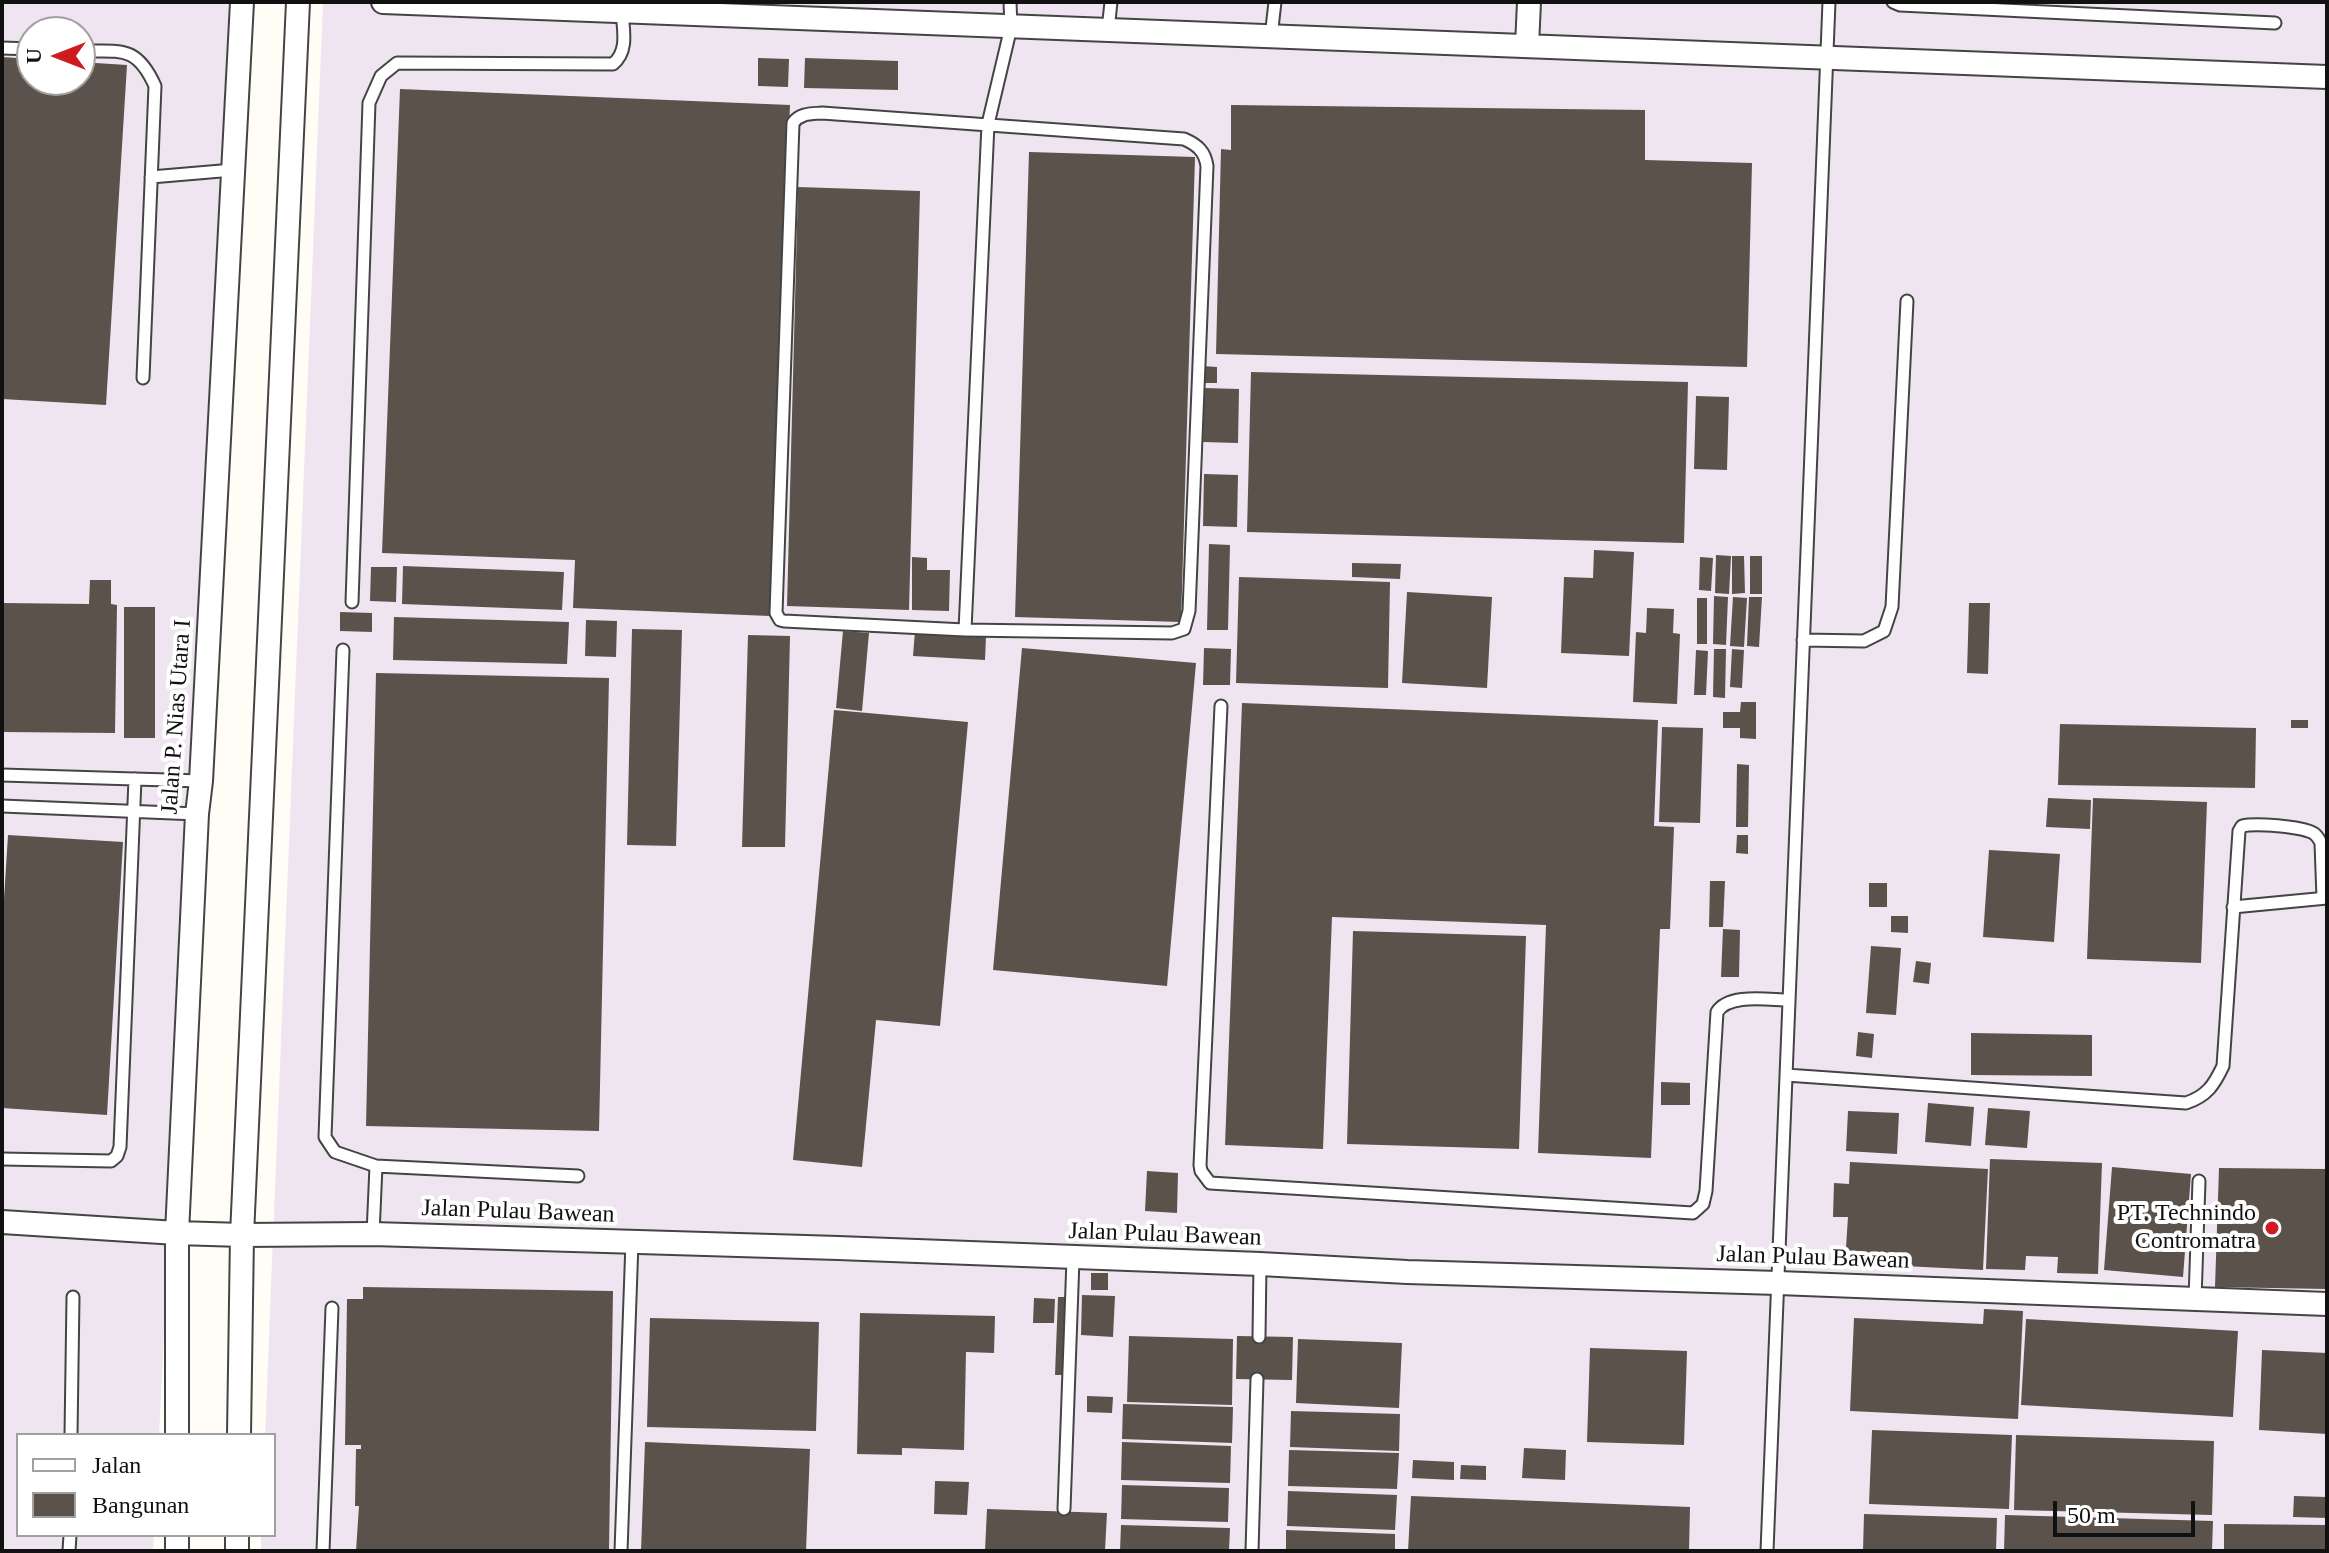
<!DOCTYPE html>
<style>
body{margin:0}
#map{position:relative;width:2329px;height:1553px;overflow:hidden;background:#fffdf5;font-family:"Times New Roman",serif}
canvas{display:block}
.frame{position:absolute;inset:0;border:4px solid #111;pointer-events:none}
.legend{position:absolute;left:16px;top:1433px;width:260px;height:104px;box-sizing:border-box;background:#fff;border:2px solid #a0a0a0;margin:0;padding:10px 14px;list-style:none;font-size:24px;color:#111}
.legend li{display:flex;align-items:center;gap:16px;height:40px}
.legend b{width:40px;border:2px solid #a0a0a0}
.north{position:absolute;left:16px;top:16px;width:80px;height:80px;box-sizing:border-box;background:#fff;border:2px solid #a0a0a0;border-radius:50%;rotate:270deg;font-size:22px;font-weight:700;line-height:32px;text-align:center;color:#111}
.north::after{content:'';display:block;margin:auto;width:28px;height:36px;background:#cf1b20;clip-path:polygon(50% 0,100% 100%,50% 72%,0 100%)}
.scale{position:absolute;left:2053px;top:1501px;width:142px;height:36px;box-sizing:border-box;border:4px solid #111;border-top:0;padding-left:10px;font-size:24px;line-height:28px;white-space:nowrap;color:#111;-webkit-text-stroke:6px #fff;paint-order:stroke}
</style>
<div id="map">
<canvas width="2329" height="1553"></canvas>
<div class="frame"></div>
<ul class="legend">
<li><b style="height:10px;background:#fff"></b>Jalan</li>
<li><b style="height:22px;background:#5b524c"></b>Bangunan</li>
</ul>
<div class="north">U</div>
<div class="scale">50 m</div>
</div>
<script>
const ctx = document.querySelector('canvas').getContext('2d');
ctx.lineJoin = 'round';
function paint(path, color) {
  ctx.fillStyle = color;
  ctx.fill(path, 'evenodd');
}
function trace(path, color, width, dash) {
  ctx.strokeStyle = color;
  ctx.lineWidth = width;
  ctx.lineCap = dash ? 'butt' : 'round';
  ctx.setLineDash(dash || []);
  ctx.stroke(path);
}
function label(font, color, halo, rows, align = 'center') {
  ctx.font = font + ' "Times New Roman",serif';
  ctx.lineWidth = 8;
  ctx.setLineDash([]);
  ctx.textBaseline = 'middle';
  ctx.strokeStyle = halo;
  ctx.fillStyle = color;
  for (const [text, x, y, turn = 0] of rows) {
    ctx.save();
    ctx.translate(x, y);
    ctx.rotate((+turn || 0) * Math.PI / 180);
    ctx.textAlign = isNaN(turn) ? turn : align;
    if (halo) ctx.strokeText(text, 0, 0);
    ctx.fillText(text, 0, 0);
    ctx.restore();
  }
}
const industrial = new Path2D(`
 M 2,2 L 229,2 L 159,1435 L 18,1435 L 18,1535 L 154,1535 L 153,1551 L 2,1551 ZM 32,32 L 80,32 L 80,80 L 32,80 Z
 M 323,2 L 2327,2 L 2327,1551 L 261,1551 L 261,1535 L 274,1535 L 274,1435 L 265,1435 Z`);
const building = new Path2D(`
 M 2,57 L 32,59 L 32,80 L 80,80 L 80,62 L 127,65 L 106,405 L 2,399 Z
 M 758,58 L 789,59 L 788,87 L 758,86 Z
 M 805,58 L 898,61 L 898,90 L 804,88 Z
 M 400,89 L 790,105 L 770,616 L 573,608 L 575,560 L 382,553 Z
 M 1231,105 L 1645,110 L 1645,160 L 1752,163 L 1747,367 L 1216,354 L 1221,149 L 1231,150 Z
 M 1029,152 L 1195,157 L 1181,622 L 1015,617 Z
 M 798,187 L 920,191 L 909,610 L 787,606 Z
 M 1202,366 L 1217,367 L 1217,383 L 1202,383 Z
 M 1251,372 L 1688,382 L 1684,543 L 1247,532 Z
 M 1204,388 L 1239,389 L 1238,443 L 1203,442 Z
 M 1696,396 L 1729,397 L 1727,470 L 1694,469 Z
 M 1204,474 L 1238,475 L 1237,527 L 1203,526 Z
 M 1209,544 L 1230,545 L 1228,630 L 1207,630 Z
 M 1594,550 L 1634,552 L 1629,656 L 1561,653 L 1564,577 L 1593,578 Z
 M 1716,555 L 1731,556 L 1729,594 L 1715,593 Z
 M 1732,556 L 1744,556 L 1745,593 L 1732,594 Z
 M 1750,556 L 1762,556 L 1762,594 L 1750,594 Z
 M 912,557 L 927,558 L 927,570 L 950,570 L 949,611 L 912,610 Z
 M 1700,557 L 1713,558 L 1711,591 L 1699,590 Z
 M 1352,563 L 1401,564 L 1400,579 L 1352,577 Z
 M 403,566 L 564,572 L 562,610 L 402,604 Z
 M 371,567 L 397,567 L 396,602 L 370,601 Z
 M 1239,577 L 1390,582 L 1388,688 L 1236,683 Z
 M 90,580 L 111,580 L 111,604 L 117,605 L 115,733 L 2,732 L 2,603 L 89,604 Z
 M 1407,592 L 1492,597 L 1487,688 L 1402,683 Z
 M 1714,596 L 1728,597 L 1726,645 L 1713,644 Z
 M 1733,597 L 1747,598 L 1744,647 L 1730,646 Z
 M 1749,597 L 1762,597 L 1759,647 L 1747,646 Z
 M 1697,598 L 1707,598 L 1707,644 L 1697,644 Z
 M 1969,603 L 1990,603 L 1988,674 L 1967,673 Z
 M 124,607 L 155,607 L 155,738 L 124,738 Z
 M 1647,608 L 1674,609 L 1673,633 L 1680,634 L 1677,704 L 1633,702 L 1636,632 L 1646,633 Z
 M 340,612 L 372,613 L 372,632 L 340,631 Z
 M 394,617 L 569,622 L 567,664 L 393,660 Z
 M 586,620 L 617,621 L 616,657 L 585,656 Z
 M 632,629 L 682,630 L 676,846 L 627,845 Z
 M 843,631 L 869,633 L 862,711 L 836,708 Z
 M 915,631 L 986,636 L 985,660 L 913,656 Z
 M 748,635 L 790,636 L 785,847 L 742,847 Z
 M 1022,648 L 1196,663 L 1167,986 L 993,970 Z
 M 1204,648 L 1231,649 L 1230,685 L 1203,685 Z
 M 1714,649 L 1726,649 L 1725,698 L 1713,697 Z
 M 1732,649 L 1744,650 L 1742,688 L 1730,687 Z
 M 1696,650 L 1708,651 L 1706,695 L 1694,695 Z
 M 376,673 L 609,678 L 599,1131 L 366,1126 Z
 M 1741,702 L 1756,702 L 1756,739 L 1740,738 L 1740,728 L 1723,728 L 1723,712 L 1740,712 Z
 M 1242,703 L 1658,720 L 1654,826 L 1674,827 L 1670,929 L 1660,929 L 1651,1158 L 1538,1153 L 1546,925 L 1332,917 L 1323,1149 L 1225,1145 Z
 M 834,710 L 968,722 L 940,1026 L 876,1020 L 862,1167 L 793,1160 Z
 M 2291,720 L 2308,720 L 2308,728 L 2291,728 Z
 M 2060,724 L 2256,728 L 2255,788 L 2058,785 Z
 M 1662,727 L 1703,728 L 1700,823 L 1659,822 Z
 M 1737,764 L 1749,765 L 1748,827 L 1736,827 Z
 M 2048,798 L 2091,800 L 2090,829 L 2046,827 Z
 M 2093,798 L 2207,802 L 2201,963 L 2087,959 Z
 M 8,835 L 123,842 L 107,1115 L 2,1108 L 2,931 Z
 M 1737,835 L 1748,835 L 1748,854 L 1736,853 Z
 M 1989,850 L 2060,854 L 2054,942 L 1983,937 Z
 M 1710,881 L 1725,881 L 1723,927 L 1709,927 Z
 M 1869,883 L 1887,883 L 1887,907 L 1869,907 Z
 M 1891,916 L 1908,916 L 1908,933 L 1891,932 Z
 M 1723,929 L 1740,930 L 1739,977 L 1721,977 Z
 M 1353,931 L 1526,936 L 1519,1149 L 1347,1144 Z
 M 1871,946 L 1901,948 L 1896,1015 L 1866,1013 Z
 M 1916,961 L 1931,963 L 1929,984 L 1913,982 Z
 M 1858,1032 L 1874,1034 L 1872,1058 L 1856,1056 Z
 M 1971,1033 L 2092,1035 L 2092,1076 L 1971,1075 Z
 M 1661,1082 L 1690,1083 L 1690,1105 L 1661,1105 Z
 M 1928,1103 L 1974,1107 L 1971,1146 L 1925,1142 Z
 M 1988,1108 L 2030,1111 L 2027,1148 L 1985,1145 Z
 M 1848,1111 L 1899,1113 L 1897,1154 L 1846,1151 Z
 M 1990,1159 L 2102,1163 L 2098,1274 L 2057,1273 L 2058,1257 L 2026,1256 L 2025,1270 L 1986,1269 Z
 M 1850,1162 L 1988,1169 L 1983,1270 L 1845,1263 L 1848,1217 L 1833,1217 L 1834,1183 L 1849,1184 Z
 M 2112,1167 L 2191,1174 L 2183,1277 L 2104,1270 Z
 M 2219,1168 L 2327,1169 L 2327,1289 L 2215,1287 Z
 M 1147,1171 L 1178,1173 L 1177,1213 L 1145,1211 Z
 M 1091,1273 L 1108,1273 L 1108,1290 L 1091,1290 Z
 M 363,1287 L 613,1291 L 609,1551 L 356,1551 L 359,1506 L 355,1506 L 356,1449 L 361,1449 L 361,1445 L 345,1445 L 347,1299 L 363,1299 Z
 M 1082,1295 L 1115,1296 L 1113,1337 L 1081,1335 Z
 M 1058,1297 L 1068,1297 L 1065,1375 L 1055,1375 Z
 M 1034,1298 L 1055,1299 L 1054,1323 L 1033,1323 Z
 M 1984,1309 L 2023,1311 L 2018,1419 L 1850,1411 L 1854,1318 L 1983,1324 Z
 M 860,1313 L 995,1316 L 994,1353 L 966,1352 L 964,1450 L 902,1448 L 902,1455 L 857,1454 Z
 M 650,1318 L 819,1322 L 816,1431 L 647,1427 Z
 M 2026,1319 L 2238,1331 L 2233,1417 L 2021,1405 Z
 M 1129,1336 L 1233,1339 L 1232,1405 L 1127,1402 Z
 M 1237,1336 L 1293,1337 L 1292,1380 L 1236,1379 Z
 M 1298,1339 L 1402,1343 L 1399,1408 L 1296,1403 Z
 M 1590,1348 L 1687,1351 L 1684,1445 L 1587,1442 Z
 M 2262,1350 L 2327,1353 L 2327,1434 L 2259,1430 Z
 M 1087,1396 L 1113,1397 L 1112,1413 L 1087,1412 Z
 M 1123,1404 L 1233,1407 L 1232,1443 L 1122,1439 Z
 M 1291,1411 L 1400,1414 L 1399,1451 L 1290,1447 Z
 M 1872,1430 L 2012,1435 L 2009,1509 L 1869,1504 Z
 M 2016,1435 L 2214,1441 L 2212,1515 L 2014,1510 Z
 M 645,1442 L 810,1449 L 806,1551 L 641,1551 Z
 M 1122,1442 L 1231,1446 L 1230,1483 L 1121,1480 Z
 M 1524,1448 L 1566,1450 L 1565,1480 L 1522,1478 Z
 M 1289,1450 L 1399,1453 L 1397,1489 L 1288,1486 Z
 M 1413,1460 L 1454,1462 L 1454,1480 L 1412,1478 Z
 M 1461,1465 L 1486,1466 L 1486,1480 L 1460,1479 Z
 M 935,1481 L 969,1482 L 967,1515 L 934,1514 Z
 M 1122,1485 L 1229,1488 L 1228,1522 L 1121,1519 Z
 M 1288,1491 L 1397,1495 L 1395,1530 L 1287,1526 Z
 M 1411,1496 L 1690,1507 L 1689,1551 L 1408,1551 Z
 M 2294,1496 L 2327,1497 L 2327,1518 L 2293,1517 Z
 M 987,1509 L 1107,1513 L 1105,1551 L 985,1551 Z
 M 1864,1514 L 1997,1518 L 1996,1551 L 1863,1551 Z
 M 2005,1515 L 2213,1521 L 2212,1551 L 2004,1551 Z
 M 2224,1524 L 2327,1525 L 2327,1551 L 2224,1551 Z
 M 1121,1525 L 1230,1528 L 1229,1551 L 1120,1551 Z
 M 1286,1530 L 1395,1534 L 1395,1551 L 1286,1551 Z`);
const service = new Path2D(`
 M 1893,2 L 1900,5 L 2275,23
 M 1108,30 L 1111,2
 M 1271,37 L 1275,2
 M 2,48 L 32,49
 M 80,51 C 120,52 136,44 155,86 L 143,378
 M 151,177 L 233,170
 M 352,602 L 369,103 L 381,76 L 397,63 L 613,64 C 629,51 623,29 622,11
 M 965,630 L 784,621 L 780,620 L 776,613 L 793,123 C 800,113 811,114 822,113 L 1184,139 C 1198,145 1205,152 1207,166 L 1189,611 L 1184,629 L 1172,633 L 965,630 L 988,124 L 1011,27 L 1010,2
 M 1803,640 L 1864,641 L 1884,631 L 1892,607 L 1907,301
 M 343,650 L 325,1137 L 335,1152 L 376,1166 L 578,1176
 M 1221,706 L 1200,1165 L 1201,1171 L 1210,1183 L 1693,1213 L 1703,1204 L 1706,1191 L 1717,1012 C 1729,993 1769,1000 1789,1000
 M 2,775 L 201,781
 M 2,806 L 197,814
 M 2233,907 L 2327,898
 M 1786,1075 L 2186,1103 C 2207,1096 2214,1085 2223,1066 L 2239,831 L 2242,826 C 2255,823 2300,826 2313,833 C 2317,835 2319,839 2321,843 L 2323,898
 M 2,1159 L 111,1161 L 117,1156 L 120,1147 L 135,779
 M 373,1234 L 376,1166
 M 2195,1299 L 2199,1181
 M 1259,1337 L 1260,1264
 M 71,1435 L 73,1297
 M 1064,1509 L 1073,1259
 M 69,1551 L 70,1535
 M 323,1551 L 332,1308
 M 621,1551 L 632,1242
 M 1252,1551 L 1257,1379
 M 1767,1551 L 1829,2`);
const minor = new Path2D(`
 M 383,2 L 2327,77
 M 1527,46 L 1529,2
 M 2,1222 L 177,1233 L 242,1235 L 373,1234 L 838,1248 L 1260,1264 L 1407,1272 L 1778,1283 L 2327,1304
 M 177,1435 L 177,1233 L 197,814 L 201,781 L 242,2
 M 239,1435 L 242,1235 L 298,2
 M 177,1551 L 177,1535
 M 237,1551 L 237,1535`);
const markers = [
 [2272,1228,8,"#cf1b20"]
];
const streetNames = [
 ["Jalan P. Nias Utara I",177,717,-86],
 ["Jalan Pulau Bawean",518,1212,2],
 ["Jalan Pulau Bawean",1165,1235,2],
 ["Jalan Pulau Bawean",1813,1258,2]
];
const poiNames = [
 ["PT. Technindo",2256,1214],
 ["Contromatra",2256,1242]
];
paint(industrial, '#efe5f0');
paint(building, '#5b524c');
trace(service, '#444', 15);
trace(minor, '#444', 26);
trace(service, '#fff', 11);
trace(minor, '#fff', 22);
for (const [x, y, r, color] of markers) {
  const dot = new Path2D();
  dot.arc(x, y, r, 0, 2 * Math.PI);
  ctx.fillStyle = color;
  ctx.fill(dot);
  trace(dot, '#fff', 3);
}
label('24px', '#111', '#fff', streetNames);
label('24px', '#111', '#fff', poiNames, 'right');
</script>
